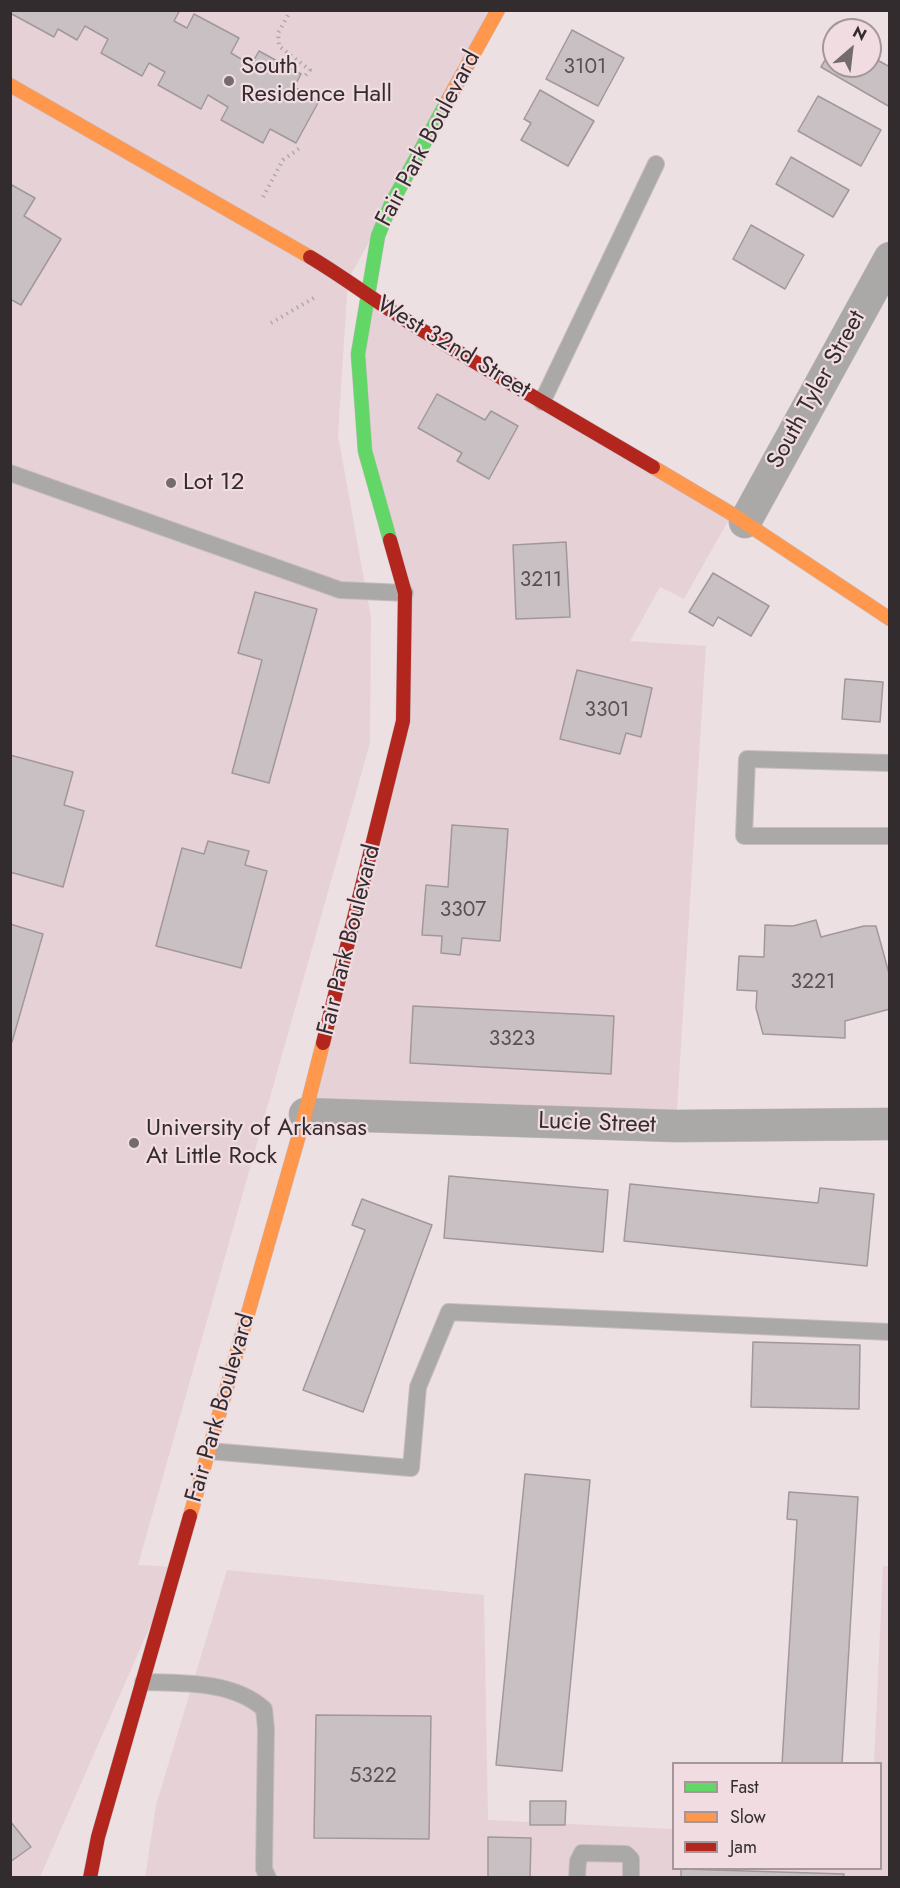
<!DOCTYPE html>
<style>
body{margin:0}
#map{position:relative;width:900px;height:1888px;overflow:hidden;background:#ece0e3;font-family:Jost,sans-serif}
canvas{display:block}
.frame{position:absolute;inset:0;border:12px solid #332c2e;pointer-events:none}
.legend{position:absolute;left:672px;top:1762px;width:210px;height:108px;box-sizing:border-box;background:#f0dce1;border:2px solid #a49699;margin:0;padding:8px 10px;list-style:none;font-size:18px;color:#332c2e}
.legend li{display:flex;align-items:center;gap:12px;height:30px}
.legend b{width:30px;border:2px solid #a49699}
.north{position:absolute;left:822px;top:18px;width:60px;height:60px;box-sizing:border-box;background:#f0dce1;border:2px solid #a49699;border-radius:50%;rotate:28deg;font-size:16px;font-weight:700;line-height:24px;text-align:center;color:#332c2e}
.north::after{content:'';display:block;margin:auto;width:21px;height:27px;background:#746b6d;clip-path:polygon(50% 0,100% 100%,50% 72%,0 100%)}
</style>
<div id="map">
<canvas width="900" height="1888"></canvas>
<div class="frame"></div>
<ul class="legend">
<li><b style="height:8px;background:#63d668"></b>Fast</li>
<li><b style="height:8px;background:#ff974d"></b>Slow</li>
<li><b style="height:8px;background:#b3261e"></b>Jam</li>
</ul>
<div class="north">N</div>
</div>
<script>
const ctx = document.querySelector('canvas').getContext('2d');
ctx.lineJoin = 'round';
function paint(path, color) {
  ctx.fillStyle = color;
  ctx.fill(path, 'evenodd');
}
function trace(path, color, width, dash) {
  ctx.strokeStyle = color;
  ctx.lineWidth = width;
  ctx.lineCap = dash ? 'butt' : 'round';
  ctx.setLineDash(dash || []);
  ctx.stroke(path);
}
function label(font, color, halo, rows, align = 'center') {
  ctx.font = font + ' Jost,sans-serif';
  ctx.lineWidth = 4.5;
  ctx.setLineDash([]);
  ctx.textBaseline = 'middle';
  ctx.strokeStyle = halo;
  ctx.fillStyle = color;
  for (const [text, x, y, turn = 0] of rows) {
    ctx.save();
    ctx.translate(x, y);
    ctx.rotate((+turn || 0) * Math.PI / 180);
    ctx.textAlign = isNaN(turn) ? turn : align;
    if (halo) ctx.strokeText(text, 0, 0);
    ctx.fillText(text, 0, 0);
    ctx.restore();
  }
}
const built = new Path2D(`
 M 11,11 L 496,11 L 348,280 L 338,435 L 371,618 L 370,743 L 138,1565 L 176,1567 L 40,1877 L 11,1878 Z
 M 366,295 L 732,514 L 684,599 L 660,587 L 630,641 L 706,646 L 676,1126 L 305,1114 L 403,721 L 405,593 L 365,451 Z
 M 883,1566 L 889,1566 L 889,1877 L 145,1878 L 156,1805 L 227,1570 L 484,1595 L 488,1820 L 673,1829 L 674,1868 L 880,1868 L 880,1764 L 874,1763 Z`);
const building = new Path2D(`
 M 10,10 L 180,10 L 174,21 L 187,28 L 194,14 L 239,38 L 231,53 L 251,65 L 259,51 L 301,74 L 294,87 L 319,101 L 296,143 L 270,129 L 263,143 L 221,120 L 228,107 L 208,95 L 201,109 L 158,85 L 165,72 L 149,63 L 142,76 L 101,53 L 108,39 L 85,26 L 77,40 L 58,29 L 54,37 L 10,13 Z
 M 572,30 L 624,58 L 598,106 L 546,79 Z
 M 834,45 L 834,66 L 870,66 L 870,56 L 890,67 L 890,107 L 821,67 Z
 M 540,90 L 594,121 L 568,166 L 521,140 L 531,123 L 524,119 Z
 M 818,96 L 881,130 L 861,166 L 798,131 Z
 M 791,157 L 849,190 L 833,217 L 776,184 Z
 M 10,184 L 35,198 L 24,216 L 61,239 L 21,305 L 10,299 Z
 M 751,225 L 804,255 L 785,289 L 733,259 Z
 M 437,394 L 485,420 L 491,411 L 518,426 L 489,479 L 457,461 L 462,453 L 418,428 Z
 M 566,542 L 570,617 L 516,619 L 513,545 Z
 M 713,573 L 769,606 L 751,636 L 718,617 L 713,626 L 689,612 Z
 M 255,592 L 317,609 L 269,783 L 232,773 L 262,660 L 238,653 Z
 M 577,670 L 652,688 L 641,737 L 626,733 L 620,754 L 560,739 Z
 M 845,679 L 883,682 L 880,722 L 842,719 Z
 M 10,755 L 73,772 L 64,805 L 84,811 L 63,887 L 10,872 Z
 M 452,825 L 508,829 L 500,941 L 462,938 L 460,955 L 441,953 L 442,936 L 422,935 L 426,885 L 448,887 Z
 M 208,841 L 249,851 L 245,865 L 267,871 L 241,968 L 156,946 L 182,848 L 204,854 Z
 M 816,920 L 821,937 L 864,926 L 876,926 L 890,977 L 890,1009 L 845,1021 L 845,1038 L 763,1034 L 756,1008 L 757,991 L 737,990 L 739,956 L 764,957 L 765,925 L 793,926 Z
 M 10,924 L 43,934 L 12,1042 L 10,1041 Z
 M 413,1006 L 614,1016 L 611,1074 L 410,1063 Z
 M 449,1176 L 608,1190 L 603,1252 L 444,1238 Z
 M 630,1184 L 818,1203 L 820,1188 L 874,1194 L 867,1266 L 624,1241 Z
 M 362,1199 L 432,1225 L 363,1412 L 303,1390 L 365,1230 L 352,1225 Z
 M 753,1342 L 860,1345 L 859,1409 L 751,1407 Z
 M 525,1474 L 590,1480 L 562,1771 L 496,1765 Z
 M 789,1492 L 858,1497 L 842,1764 L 782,1764 L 797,1520 L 787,1519 Z
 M 316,1715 L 431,1716 L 429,1839 L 314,1838 Z
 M 530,1801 L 566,1801 L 565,1825 L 530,1825 Z
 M 10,1821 L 31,1847 L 10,1862 Z
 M 488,1837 L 531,1838 L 530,1878 L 488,1878 Z
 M 681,1869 L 844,1874 L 843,1878 L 681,1878 Z`);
const path = new Path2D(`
 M 291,10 L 278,33 L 279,46 L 310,70 L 304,77
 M 263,197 L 283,160 L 300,148
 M 271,323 L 317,296`);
const lane = new Path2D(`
 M 542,402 L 656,164
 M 10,473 L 340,590 L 405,593
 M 890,763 L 747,759 L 744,836 L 890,836
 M 209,1451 L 411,1468 L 418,1387 L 449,1312 L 890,1332
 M 143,1682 C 183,1683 233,1681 264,1709 L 266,1729 L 264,1869 L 268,1878
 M 577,1878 L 578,1861 L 582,1853 L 626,1854 L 631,1859 L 631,1878`);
const street = new Path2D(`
 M 745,522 L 890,258
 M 305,1114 L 676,1126 L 890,1124`);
const fast = new Path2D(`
 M 390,540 L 365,451 L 358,354 L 378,236 L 391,204 L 449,98`);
const slow = new Path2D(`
 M 10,85 L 310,257
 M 449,98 L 498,10
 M 653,467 L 732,514 L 890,619
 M 190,1516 L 305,1114 L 323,1043`);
const jam = new Path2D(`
 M 310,257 C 347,279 380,305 417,327 C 495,375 575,421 653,467
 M 323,1043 L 403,721 L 405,593 L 390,540
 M 90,1878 L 98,1837 L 190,1516`);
const markers = [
 [229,81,6,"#746b6d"],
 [171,483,6,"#746b6d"],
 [134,1143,6,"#746b6d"]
];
const numberNames = [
 ["3101",585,68],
 ["3211",541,581],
 ["3301",607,711],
 ["3307",463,911],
 ["3221",813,983],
 ["3323",512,1040],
 ["5322",373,1777]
];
const poiNames = [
 ["South",241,67],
 ["Residence Hall",241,95],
 ["Lot 12",183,483],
 ["University of Arkansas",146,1129],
 ["At Little Rock",146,1157]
];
const streetNames = [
 ["Fair Park Boulevard",429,139,-62],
 ["West 32nd Street",453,348,31],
 ["South Tyler Street",817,390,-61],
 ["Fair Park Boulevard",350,940,-76],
 ["Lucie Street",597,1124,2],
 ["Fair Park Boulevard",221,1408,-74]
];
paint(built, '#e6d1d7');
paint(building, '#c9c0c3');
trace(building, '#a1989b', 1.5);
trace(lane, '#c6bdc0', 18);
trace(street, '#c6bdc0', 33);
trace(fast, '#c6bdc0', 15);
trace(slow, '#c6bdc0', 15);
trace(jam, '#c6bdc0', 15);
trace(path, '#aeaaab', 4, [1.5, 4.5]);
trace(lane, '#aba9a8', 16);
trace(street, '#aba9a8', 32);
trace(fast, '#63d668', 14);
trace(slow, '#ff974d', 14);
trace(jam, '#b3261e', 14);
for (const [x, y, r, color] of markers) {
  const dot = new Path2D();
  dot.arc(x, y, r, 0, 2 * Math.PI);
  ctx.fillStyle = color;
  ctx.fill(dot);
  trace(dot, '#f0dce1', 2);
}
label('21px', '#585153', null, numberNames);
label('24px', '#332c2e', '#f0dce1', poiNames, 'left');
label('24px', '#332c2e', '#f0dce1', streetNames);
</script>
